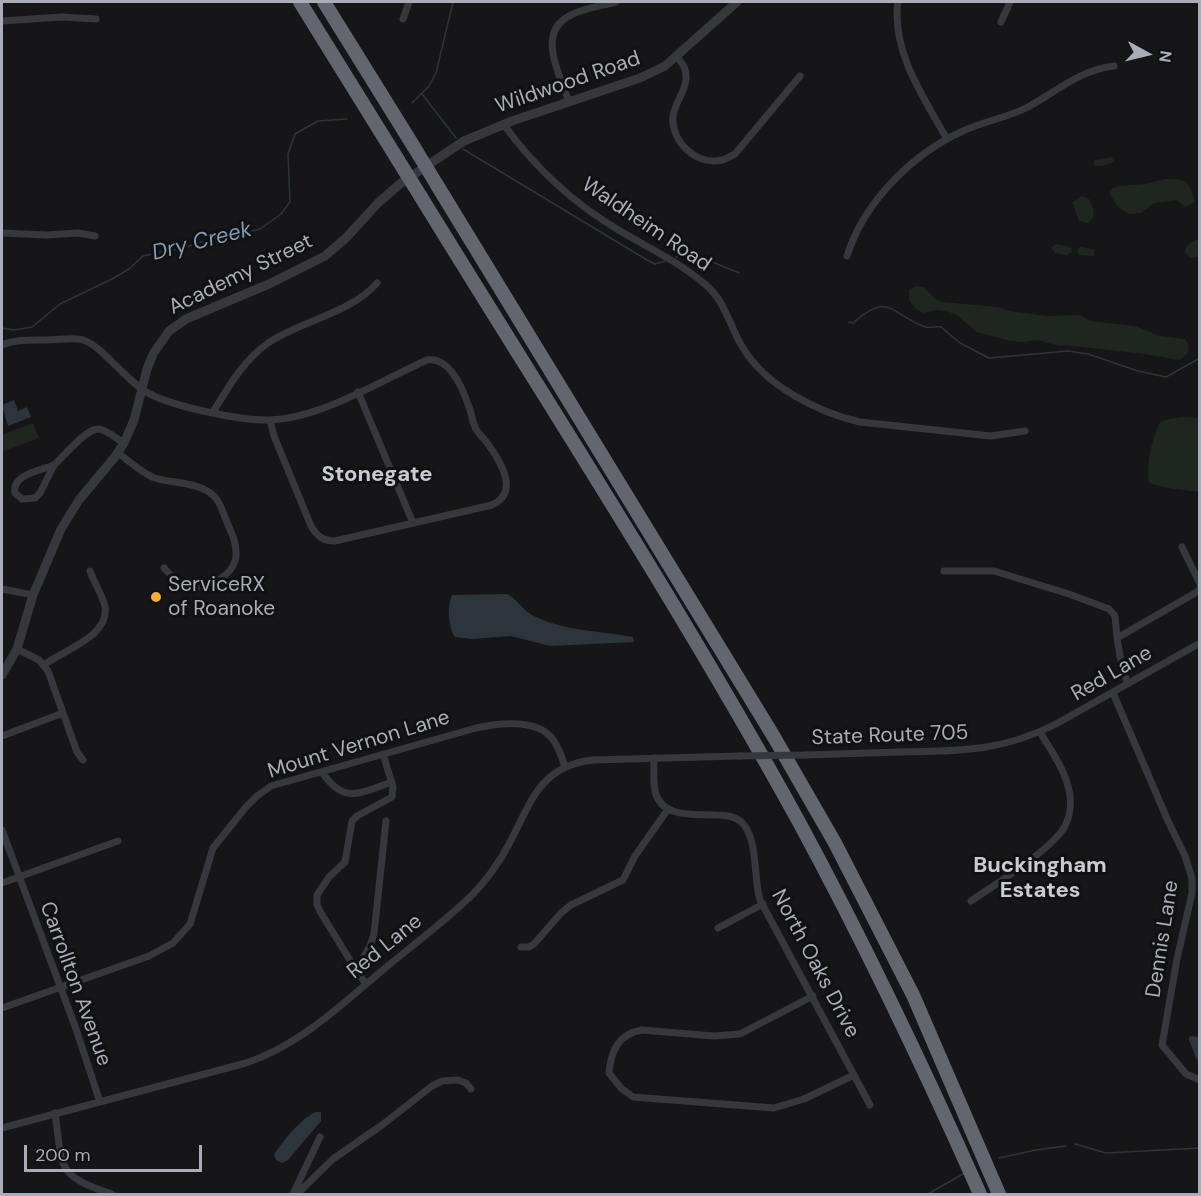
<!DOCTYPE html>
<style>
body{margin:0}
#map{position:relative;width:1201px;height:1196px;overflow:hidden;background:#161618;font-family:"DM Sans",sans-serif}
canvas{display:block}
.frame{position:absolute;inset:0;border:3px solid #a8adb8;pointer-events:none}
.north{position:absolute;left:1117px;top:24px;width:60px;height:60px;-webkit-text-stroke:4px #111113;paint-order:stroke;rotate:98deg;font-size:16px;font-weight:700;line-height:24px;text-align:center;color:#a8adb8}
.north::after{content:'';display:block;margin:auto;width:21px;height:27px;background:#a8adb8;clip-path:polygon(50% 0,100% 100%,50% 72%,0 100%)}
.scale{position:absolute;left:24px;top:1145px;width:178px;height:27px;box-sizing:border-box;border:3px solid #a8adb8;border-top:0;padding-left:8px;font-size:18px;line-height:21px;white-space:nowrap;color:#a8adb8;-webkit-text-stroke:4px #111113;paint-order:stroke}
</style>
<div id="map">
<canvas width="1201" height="1196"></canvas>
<div class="frame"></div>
<div class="north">N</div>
<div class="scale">200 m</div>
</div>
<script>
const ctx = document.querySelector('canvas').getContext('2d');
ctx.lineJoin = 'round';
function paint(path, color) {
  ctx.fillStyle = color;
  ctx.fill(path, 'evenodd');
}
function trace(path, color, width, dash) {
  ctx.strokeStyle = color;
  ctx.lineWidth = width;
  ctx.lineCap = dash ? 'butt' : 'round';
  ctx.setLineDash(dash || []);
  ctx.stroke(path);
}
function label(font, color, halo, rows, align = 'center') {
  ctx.font = font + ' "DM Sans",sans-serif';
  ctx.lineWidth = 6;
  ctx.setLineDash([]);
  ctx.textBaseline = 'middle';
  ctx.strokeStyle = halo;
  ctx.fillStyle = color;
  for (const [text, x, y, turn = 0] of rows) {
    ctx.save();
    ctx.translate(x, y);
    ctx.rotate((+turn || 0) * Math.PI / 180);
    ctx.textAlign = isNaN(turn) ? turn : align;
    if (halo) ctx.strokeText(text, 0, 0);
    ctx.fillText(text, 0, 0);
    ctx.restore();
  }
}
const green = new Path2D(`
 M 1112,157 L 1114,161 C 1109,165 1098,168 1093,164 L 1095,160 Z
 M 1166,179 C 1187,179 1189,181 1195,202 L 1185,207 L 1177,200 L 1154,203 L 1141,213 L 1129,214 L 1118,207 L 1109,193 L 1113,188 L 1120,186 L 1145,184 Z
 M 1082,196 L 1089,199 L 1094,211 L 1093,218 L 1088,223 L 1079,221 L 1072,202 Z
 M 1199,239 L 1199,257 L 1191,258 L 1185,253 C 1185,244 1192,241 1199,239 Z
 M 1056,244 L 1071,247 L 1072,252 L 1067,255 L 1055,253 L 1051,248 Z
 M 1081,247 L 1094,249 L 1094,256 L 1078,255 L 1077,249 Z
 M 915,286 L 923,287 L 936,299 L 943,302 L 998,307 L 1009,311 L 1047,316 L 1080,315 L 1090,321 L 1135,326 L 1160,336 L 1185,339 L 1189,346 L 1188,353 L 1179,360 L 1145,354 L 1063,345 L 1059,346 L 1038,340 L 1024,342 L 1010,341 L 977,332 L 958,316 L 949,312 L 938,310 L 923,313 L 916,309 L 909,300 L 909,290 Z
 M 1183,417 L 1199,418 L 1199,492 L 1167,488 L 1149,483 C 1146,462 1151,442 1160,422 L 1168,419 Z
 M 33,423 L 39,438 L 2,452 L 2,435 Z`);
const water = new Path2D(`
 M 14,400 L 18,411 L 27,407 L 31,417 L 8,426 L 2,405 Z
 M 507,594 C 517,599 522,609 532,615 C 562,631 601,631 633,637 L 634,642 L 550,646 L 511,636 L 472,639 L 455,637 C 448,627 447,605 452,595 Z
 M 1190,1036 L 1199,1037 L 1199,1061 L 1197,1060 L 1189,1040 Z
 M 316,1112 L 321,1112 L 321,1121 L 288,1160 L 282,1163 L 276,1160 L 274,1155 C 281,1143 303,1116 316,1112 Z`);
const stream = new Path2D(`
 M 422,94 L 456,138
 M 412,103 L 429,86 L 436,73 L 453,2
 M 463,149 L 647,260 L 655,264 L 665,261
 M 676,257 L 693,254 L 739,273
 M 849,322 L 853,323 C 891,289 892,317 926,327 C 931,328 936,326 941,327 L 960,343 L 989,358 L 1068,351 L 1088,354 L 1138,371 L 1166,377 L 1200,358
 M 2,328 L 14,330 L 32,327 L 60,304 L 112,279 L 129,269 L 143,256 L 186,247 L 220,236 L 239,235 L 260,229 L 281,214 L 290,202 L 288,154 L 295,134 L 318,121 L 347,119
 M 1075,1144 L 1106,1153 L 1200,1148
 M 999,1158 L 1036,1150 L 1066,1146
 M 928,1194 L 963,1174`);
const minor = new Path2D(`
 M 898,2 C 891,51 924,98 947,139
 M 403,19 L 409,2
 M 2,21 L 62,17 L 96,19
 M 1001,22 L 1010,2
 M 677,57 C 683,64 686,68 686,78 C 686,92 674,103 673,117 C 671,142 697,166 722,160 C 726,159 731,156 735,154 L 800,76
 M 569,102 C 560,75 535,32 571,15 C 584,8 601,6 616,2
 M 504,125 C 534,166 573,203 617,229 C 648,248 678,261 706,285 C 725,301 730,327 743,348 C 766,386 817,412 860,422 L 991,436 L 1025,431
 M 2,233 L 47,235 L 78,233 L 95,236
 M 847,256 C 864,202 912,154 963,131 C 984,121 1007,118 1028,107 C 1057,91 1080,70 1114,66
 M 2,345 C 16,339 31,340 47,340 C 58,340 72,337 83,340 C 103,346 126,382 150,394 C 175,407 242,421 270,420 C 322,418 380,381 427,360 C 450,356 463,389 469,407 C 472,414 472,422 476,429 C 480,436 486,440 490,447 C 502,464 519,493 492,505 L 335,541 C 323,541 317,536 311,526 L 274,436 L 270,420
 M 358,392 L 413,523
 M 213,412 C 229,386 243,361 268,343 C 302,320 350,314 377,283
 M 118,453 C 129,461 140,471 152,477 C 170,484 199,481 214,496 C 220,502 223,512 226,520 C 231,532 237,543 236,556 C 234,576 205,591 186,585 C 177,582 170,575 164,568
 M 54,465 L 40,493 L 35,498 L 22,499 L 15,493 C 11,475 41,470 54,465 Z
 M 54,465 C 63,457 87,427 99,429 C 107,430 117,439 124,443
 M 1182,547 L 1200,584
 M 944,571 L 994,571 L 1069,594 L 1109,609 L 1115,616 L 1117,638
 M 2,589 L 33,595
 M 17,649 L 39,660 L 48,671 L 77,752 L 83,760
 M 44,665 C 63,650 110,637 105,606 C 102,595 94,582 90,571
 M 1128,684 L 1122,668 L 1117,638 L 1197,592 L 1200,588
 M 1113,693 L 1168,821 L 1185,856 L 1192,878 L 1192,893 L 1177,959 L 1162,1045 L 1186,1074 L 1200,1080
 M 2,736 L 63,713
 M 806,755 C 837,754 868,753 899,752 C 958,751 1001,752 1056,724 L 1200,643
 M 654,758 C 654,768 653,781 655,791 C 661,818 693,814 714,815 C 722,815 733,815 740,821 C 759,836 753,878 760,900 L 870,1105
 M 322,772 C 344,805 359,793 392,782
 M 2,830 L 76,1029 L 100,1102
 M 2,883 L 118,841
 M 971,901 C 994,885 1053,849 1065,826 C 1071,814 1072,799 1068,786 C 1063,767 1050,749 1040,732
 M 718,928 L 763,904
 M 521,947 L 529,947 L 534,944 L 561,913 L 571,905 L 623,880 L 635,856 L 668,809
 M 356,970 L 321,913 L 317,905 L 317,895 L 329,877 L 345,862 L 352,821 L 357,816 L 392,797 L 393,787 L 383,754
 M 366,984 L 356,970 L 370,946 L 374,934 L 386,821
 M 813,996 L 740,1034 L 714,1036 L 642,1030 C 618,1034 611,1051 609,1073 L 621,1088 L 633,1097 L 774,1108 L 804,1099 L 854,1075
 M 2,1008 L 149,956 L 173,943 L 190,924 L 213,848 L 246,807 L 257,796 L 271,786 L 476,728 C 498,723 533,719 550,736 C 558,744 562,757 565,767
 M 55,1113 C 63,1167 54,1175 112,1194
 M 2,1128 L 246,1063 C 299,1046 342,1004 384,969 C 413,945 444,922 471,896 C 486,881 499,863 509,844 C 531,803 539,766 593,760 L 739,756
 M 293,1194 L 320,1137
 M 297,1194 L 333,1159 L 382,1125 L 432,1086 L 442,1081 L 458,1080 L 466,1083 L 471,1089`);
const tertiary = new Path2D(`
 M 2,675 L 17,649 L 33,595 L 61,529 L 79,500 L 114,458 L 124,443 L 134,420 L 147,369 L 153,354 L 169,331 L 186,319 L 269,284 L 325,256 L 346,238 L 378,203 L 401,183 L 464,141 L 512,121 L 640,78 L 665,66 L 737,2`);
const motorway = new Path2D(`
 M 300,2 L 398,160
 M 324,2 L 414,147
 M 437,185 L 774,737 L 835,843 L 913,995 L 999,1194
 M 421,197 C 548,404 682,609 799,822 C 865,944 924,1068 980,1194`);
const minorBridge = new Path2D(`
 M 739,756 L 806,755`);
const motorwayBridge = new Path2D(`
 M 414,147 L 437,185
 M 398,160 L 421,197`);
const markers = [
 [156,597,6,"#f2b134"]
];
const streetNames = [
 ["Wildwood Road",568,83,-19],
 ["Waldheim Road",646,225,34],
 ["Academy Street",241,275,-26],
 ["Red Lane",1112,674,-30],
 ["State Route 705",890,736,-2],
 ["Mount Vernon Lane",359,745,-17],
 ["Dennis Lane",1163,939,-81],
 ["Red Lane",385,947,-39],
 ["North Oaks Drive",815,964,62],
 ["Carrollton Avenue",75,984,70]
];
const poiNames = [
 ["ServiceRX",168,585],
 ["of Roanoke",168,609]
];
const waterNames = [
 ["Dry Creek",202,242,-14]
];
const neighbourhoodNames = [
 ["Stonegate",377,475],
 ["Buckingham",1040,866],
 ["Estates",1040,891]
];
paint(green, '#1e261f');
paint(water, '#2c353c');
trace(stream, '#2c353c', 1.5);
trace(minor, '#37383d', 7);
trace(tertiary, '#37383d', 9);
trace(motorway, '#63666e', 14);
trace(minorBridge, '#37383d', 7);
trace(motorwayBridge, '#63666e', 14);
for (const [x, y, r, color] of markers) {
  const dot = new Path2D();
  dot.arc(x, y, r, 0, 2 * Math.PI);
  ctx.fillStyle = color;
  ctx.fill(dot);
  trace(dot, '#111113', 2);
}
label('21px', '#a8adb8', '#111113', streetNames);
label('21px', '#a8adb8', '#111113', poiNames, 'left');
label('italic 22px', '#7f9bb3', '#111113', waterNames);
label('bold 22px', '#c9ccd4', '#111113', neighbourhoodNames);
</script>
